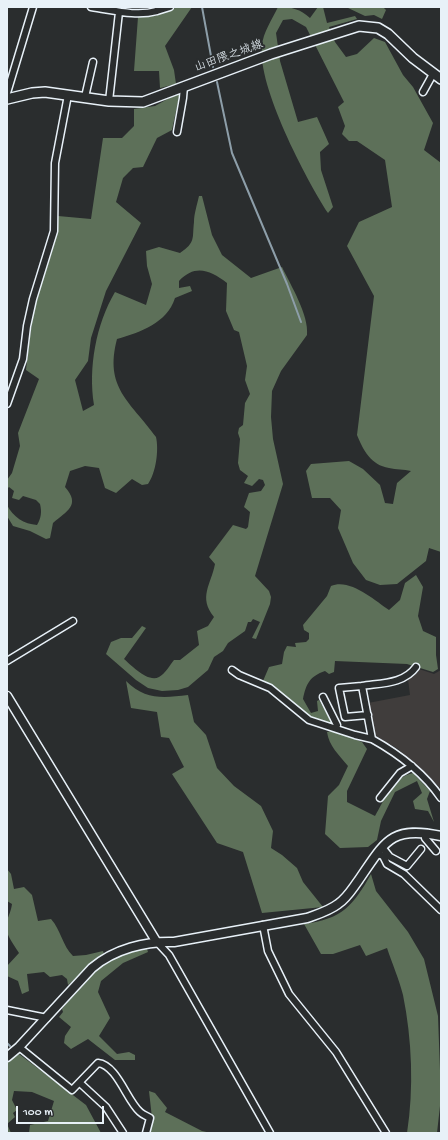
<!DOCTYPE html>
<meta charset="utf-8">
<style>
body{margin:0}
#map{position:relative;width:448px;height:1140px;overflow:hidden;background:#2a2d2e;font-family:"Gochi Hand",sans-serif}
canvas{display:block}
.frame{position:absolute;inset:0;border:8px solid #e8f1f8;pointer-events:none}
.scale{position:absolute;left:16px;top:1106px;width:88px;height:18px;box-sizing:border-box;border:2px solid #e8f1f8;border-top:0;padding-left:5px;font-size:12px;line-height:14px;white-space:nowrap;color:#e8f1f8;-webkit-text-stroke:3px #2a2d2e;paint-order:stroke}
</style>
<div id="map">
<canvas width="448" height="1140"></canvas>
<div class="frame"></div>
<div class="scale">100 m</div>
</div>
<script>
const ctx = document.querySelector('canvas').getContext('2d');
ctx.lineJoin = 'round';
function paint(path, color) {
  ctx.fillStyle = color;
  ctx.fill(path, 'evenodd');
}
function trace(path, color, width, dash) {
  ctx.strokeStyle = color;
  ctx.lineWidth = width;
  ctx.lineCap = dash ? 'butt' : 'round';
  ctx.setLineDash(dash || []);
  ctx.stroke(path);
}
function label(font, color, halo, rows, align = 'center') {
  ctx.font = font + ' "Gochi Hand","Klee One",sans-serif';
  ctx.lineWidth = 4;
  ctx.setLineDash([]);
  ctx.textBaseline = 'middle';
  ctx.strokeStyle = halo;
  ctx.fillStyle = color;
  for (const [text, x, y, turn = 0] of rows) {
    ctx.save();
    ctx.translate(x, y);
    ctx.rotate((+turn || 0) * Math.PI / 180);
    ctx.textAlign = isNaN(turn) ? turn : align;
    if (halo) ctx.strokeText(text, 0, 0);
    ctx.fillText(text, 0, 0);
    ctx.restore();
  }
}
const built = new Path2D(`
 M 419,669 L 434,674 L 441,670 L 441,789 L 421,769 L 398,749 L 373,734 L 368,703 L 410,695 L 408,679 Z`);
const green = new Path2D(`
 M 178,7 L 192,7 L 165,46 L 174,70 L 176,84 L 160,88 L 159,71 L 134,71 L 138,17 L 154,16 Z
 M 278,7 C 292,7 300,9 310,18 L 318,7 L 323,7 L 327,23 L 355,16 L 357,19 L 329,27 L 335,42 L 346,57 L 357,54 L 374,38 L 385,42 L 403,75 L 413,87 L 433,123 L 424,150 L 441,163 L 441,552 L 429,548 L 426,561 L 397,584 L 380,585 L 366,580 L 353,563 L 338,528 L 341,510 L 330,498 L 312,498 L 306,471 L 311,464 L 349,461 L 363,469 L 380,485 L 385,503 L 393,504 L 397,483 L 411,471 C 404,469 396,470 389,468 C 371,465 363,450 357,435 L 374,296 L 347,246 L 359,222 L 392,207 L 385,160 L 357,141 L 349,141 L 342,134 L 345,126 L 338,107 L 344,102 L 306,27 L 292,19 L 283,20 L 276,33 L 280,61 L 298,122 L 317,117 L 329,144 L 320,152 L 321,170 L 333,207 L 328,213 C 306,179 257,86 262,46 C 263,32 272,20 278,7 Z
 M 346,7 L 383,7 L 386,10 L 382,19 L 374,15 L 365,16 Z
 M 180,92 L 172,130 L 157,138 L 143,167 L 133,168 L 123,178 L 116,202 L 141,223 L 106,291 L 91,338 L 88,361 L 75,380 L 83,411 L 94,405 C 88,368 96,324 115,292 L 146,305 L 152,284 L 147,266 L 146,251 L 159,247 L 180,253 C 196,242 192,239 194,222 C 194,214 197,205 199,196 L 202,196 L 212,235 L 222,255 L 251,278 L 282,267 C 291,286 309,315 307,335 L 281,371 L 272,391 L 271,417 L 273,439 L 283,484 L 255,576 L 269,591 L 271,597 L 270,604 L 256,639 L 252,638 L 260,622 L 253,619 L 251,622 L 248,622 L 245,631 L 228,643 L 223,651 L 214,657 L 208,670 L 188,687 L 178,690 L 162,691 L 148,688 L 136,680 L 106,654 L 111,642 L 121,638 L 132,638 L 142,626 L 146,628 L 124,659 C 131,665 148,683 159,677 C 165,674 170,665 174,660 L 180,660 L 199,645 L 197,631 L 208,626 L 214,617 C 198,597 211,585 215,564 L 209,557 L 233,525 L 246,529 L 248,527 L 250,512 L 244,507 L 249,493 L 261,491 L 265,485 L 263,480 L 259,479 L 252,486 L 244,483 L 248,476 L 240,470 L 238,463 L 240,439 L 238,433 L 239,428 L 243,425 L 245,403 L 250,394 L 245,380 L 247,366 L 239,332 L 234,330 L 226,311 L 227,283 C 210,270 195,264 179,281 L 179,288 L 190,286 L 192,291 L 175,298 C 167,323 141,332 117,339 C 104,388 130,401 156,437 C 159,450 156,473 148,484 L 142,485 L 132,479 L 116,493 L 105,488 L 99,468 L 85,466 L 70,471 L 65,487 C 81,505 67,511 53,523 L 50,538 L 46,539 L 30,531 L 13,526 L 7,516 L 7,505 C 13,517 24,524 37,525 C 41,518 42,512 40,504 L 36,500 L 23,496 L 19,500 L 12,498 L 14,491 L 9,487 L 7,489 L 7,480 L 12,473 L 20,446 L 18,433 L 39,379 L 26,370 C 29,345 31,320 38,296 C 45,269 58,244 58,216 L 91,219 L 103,138 L 122,138 L 134,126 L 134,109 L 155,106 Z
 M 416,575 L 423,587 L 418,616 L 423,631 L 436,637 L 436,655 L 438,669 L 433,672 L 407,664 L 335,661 L 334,672 L 329,674 L 325,671 C 310,676 306,684 303,699 L 311,713 L 318,711 L 317,701 L 319,700 L 332,723 L 329,724 L 310,719 L 263,681 L 269,667 L 282,664 L 284,652 L 287,646 L 296,647 L 295,643 L 306,642 L 309,639 L 309,633 L 304,630 L 303,625 L 327,596 L 331,586 C 350,578 374,600 389,610 L 400,600 L 405,583 Z
 M 126,681 C 145,700 163,698 188,695 L 194,722 L 206,735 L 217,768 L 234,786 L 261,806 L 273,831 L 271,848 L 282,855 L 297,868 L 303,882 L 323,907 L 262,913 L 243,852 L 217,843 L 172,774 L 184,767 L 169,738 L 161,737 L 157,712 L 131,708 Z
 M 333,731 L 362,742 L 367,749 L 347,791 L 347,802 L 375,816 C 385,799 393,777 413,773 L 430,791 L 427,799 L 434,822 L 428,811 L 415,809 L 413,801 L 422,793 L 417,781 L 395,792 L 381,821 L 377,840 L 368,847 L 340,848 L 325,834 L 328,796 L 339,785 L 348,766 C 339,755 329,746 327,732 Z
 M 7,869 L 11,874 L 14,889 L 24,887 L 32,895 L 38,921 L 51,919 C 61,930 62,945 73,956 L 86,955 L 103,951 L 104,954 L 68,985 L 67,979 L 62,975 L 50,977 L 44,972 L 27,974 L 29,991 L 22,994 L 18,981 L 7,976 L 7,966 L 19,953 C 13,943 3,932 7,920 C 9,915 11,911 12,904 L 7,901 Z
 M 371,874 L 376,891 L 408,932 L 424,959 L 438,1016 L 441,1097 L 437,1133 L 407,1133 C 414,1089 412,1039 403,995 C 399,979 392,963 387,948 L 366,956 L 360,945 L 333,954 L 321,954 L 304,924 C 342,919 353,906 371,874 Z
 M 147,949 L 148,952 L 123,963 L 101,981 L 98,992 L 110,1018 L 99,1036 L 117,1054 L 129,1052 L 135,1055 L 135,1060 L 115,1060 L 88,1039 L 71,1049 L 64,1043 L 65,1036 L 71,1027 L 59,1017 L 63,1012 L 62,1009 C 85,979 107,953 147,949 Z
 M 19,1054 L 86,1105 L 101,1133 L 29,1133 L 30,1125 L 48,1121 L 54,1101 L 32,1092 L 14,1091 L 12,1100 L 17,1110 L 13,1113 L 15,1117 L 7,1124 L 11,1133 L 7,1133 L 7,1061 Z
 M 149,1091 L 155,1093 L 167,1108 L 165,1112 L 202,1131 L 211,1133 L 149,1132 L 152,1118 Z`);
const stream = new Path2D(`
 M 202,7 L 213,67
 M 217,82 L 232,153 L 287,284 L 301,322
 M 7,1043 L 10,1046`);
const minor = new Path2D(`
 M 91,7 C 113,10 135,17 157,11 L 158,7
 M 157,11 L 170,7
 M 423,92 L 433,74
 M 7,93 L 33,7
 M 85,97 L 93,62
 M 109,101 L 119,12
 M 177,132 L 183,98 L 184,86
 M 7,404 L 23,359 L 27,326 L 33,299 L 54,231 L 55,163 L 68,95
 M 7,661 L 73,621
 M 416,667 C 404,684 381,683 362,686 L 372,739 C 399,754 423,772 441,798
 M 232,670 L 239,675 L 270,688 L 309,720 L 355,735 L 372,739
 M 362,686 L 339,688 L 345,717 L 368,715
 M 323,697 L 337,725
 M 380,798 L 400,773 L 412,766
 M 425,833 L 425,838 L 436,851
 M 382,847 L 390,857 L 407,866 L 421,849
 M 377,854 L 383,856 L 387,864 L 404,874 L 441,910
 M 263,925 L 268,951 L 289,994 L 336,1052 L 386,1133
 M 156,941 L 169,955 L 270,1133
 M 7,1010 L 47,1018
 M 19,1047 L 72,1090 L 98,1063 C 117,1065 127,1101 140,1112 C 143,1115 147,1116 150,1118 L 146,1133
 M 80,1083 L 106,1107 L 123,1133`);
const tertiary = new Path2D(`
 M 7,696 L 156,941
 M 7,1057 L 19,1047 L 92,968 C 114,949 146,941 174,942 L 307,918 C 318,914 329,911 338,904 C 347,898 352,889 358,881 C 385,842 390,825 441,836`);
const secondary = new Path2D(`
 M 7,99 L 32,93 L 45,92 L 109,101 L 143,102 L 271,54 L 359,26 L 378,28 L 388,34 L 413,58 L 441,79`);
const streetNames = [
 ["山田隈之城線",229,57,-20]
];
paint(built, '#403d3c');
paint(green, '#5d7059');
trace(stream, '#8d9ea9', 2);
trace(minor, '#e8f1f8', 9);
trace(tertiary, '#e8f1f8', 11);
trace(secondary, '#e8f1f8', 12);
trace(minor, '#2a2d2e', 6);
trace(tertiary, '#2a2d2e', 8);
trace(secondary, '#2a2d2e', 9);
label('12px', '#e8f1f8', '#2a2d2e', streetNames);
</script>
